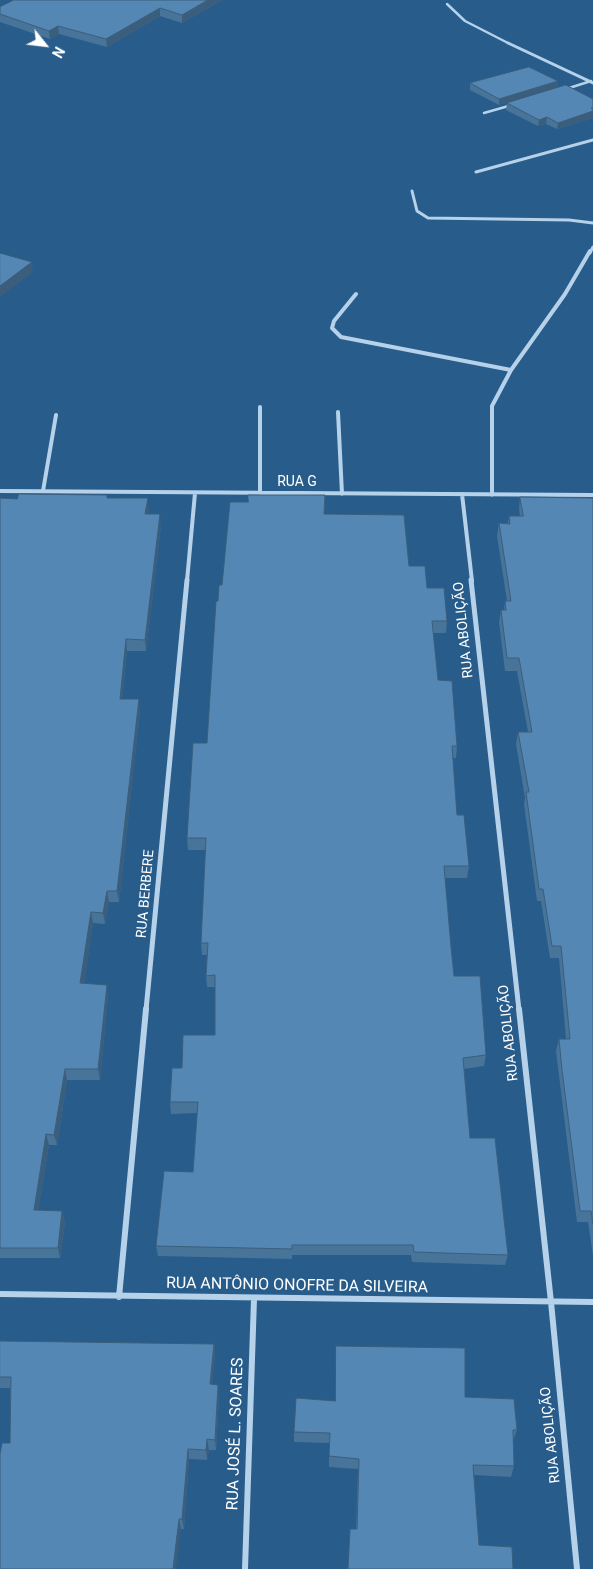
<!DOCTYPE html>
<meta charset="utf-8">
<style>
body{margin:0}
#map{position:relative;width:593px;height:1569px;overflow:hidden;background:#275c8b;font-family:Roboto,sans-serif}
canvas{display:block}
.north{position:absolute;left:20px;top:20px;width:50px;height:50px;-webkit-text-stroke:4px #275c8b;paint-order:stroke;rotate:119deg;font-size:14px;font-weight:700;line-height:20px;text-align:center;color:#fff}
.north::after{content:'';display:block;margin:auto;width:18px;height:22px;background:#fff;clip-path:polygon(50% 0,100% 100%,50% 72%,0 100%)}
</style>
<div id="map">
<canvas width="593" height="1569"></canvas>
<div class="north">N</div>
</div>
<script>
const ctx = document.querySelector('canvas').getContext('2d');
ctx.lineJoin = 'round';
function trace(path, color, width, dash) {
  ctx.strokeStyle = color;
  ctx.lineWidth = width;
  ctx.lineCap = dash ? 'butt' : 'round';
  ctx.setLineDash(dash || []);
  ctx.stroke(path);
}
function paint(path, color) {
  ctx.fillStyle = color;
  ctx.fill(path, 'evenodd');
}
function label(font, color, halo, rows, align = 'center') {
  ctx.font = font + ' Roboto,sans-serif';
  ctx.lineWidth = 4;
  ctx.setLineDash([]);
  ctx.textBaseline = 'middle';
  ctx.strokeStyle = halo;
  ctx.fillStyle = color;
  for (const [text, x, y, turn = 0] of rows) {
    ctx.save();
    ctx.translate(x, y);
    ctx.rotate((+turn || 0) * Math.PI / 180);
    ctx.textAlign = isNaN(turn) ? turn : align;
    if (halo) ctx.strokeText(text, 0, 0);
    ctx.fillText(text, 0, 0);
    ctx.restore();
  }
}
const lane = new Path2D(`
 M 447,4 L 465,21 L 508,43
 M 566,89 L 591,81
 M 484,113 L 512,105`);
const streetFar3 = new Path2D(`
 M 508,43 L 593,83
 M 476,172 L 593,140
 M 412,191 L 417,211 L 428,218 L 569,220 L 593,223
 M 590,253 L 593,247`);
const streetFar2 = new Path2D(`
 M 356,294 L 334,321 L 332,328 L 341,337 L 511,370
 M 260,407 L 260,493
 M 338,412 L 342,494
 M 0,491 L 593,495
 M 43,491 L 56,415
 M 462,494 L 472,581
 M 492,495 L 492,406 L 511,370 L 565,294 L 590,251
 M 187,581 L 195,493`);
const streetFar1 = new Path2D(`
 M 471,580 L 519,1010
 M 146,1010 L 187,580`);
const street = new Path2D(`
 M 519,1009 L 551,1302 L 577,1569
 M 0,1294 L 593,1302
 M 119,1297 L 146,1009
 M 245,1569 L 254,1299`);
const wall = new Path2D(`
 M 14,0 L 222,0 L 182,23 L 160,16 L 107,47 L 59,34 L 50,39 L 0,22 L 0,7 Z
 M 558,81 L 557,88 L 499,105 L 470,90 L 470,83 Z
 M 593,99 L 593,118 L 557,129 L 546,124 L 538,126 L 506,110 L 507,103 Z
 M 107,495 L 107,498 L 149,510 L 148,514 L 161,526 L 146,651 L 127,651 L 122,699 L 140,711 L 119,902 L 109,902 L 105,924 L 93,923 L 84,983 L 108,996 L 100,1080 L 67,1080 L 57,1145 L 49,1145 L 38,1210 L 62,1211 L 65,1222 L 60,1258 L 0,1258 L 0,498 L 17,499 Z
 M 520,497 L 593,498 L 593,1256 L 588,1222 L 577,1222 L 556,1051 L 559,1039 L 566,1039 L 559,958 L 550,958 L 541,901 L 537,901 L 524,804 L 525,798 L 516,744 L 518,732 L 528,732 L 517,671 L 505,671 L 499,622 L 501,610 L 504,610 L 505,601 L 507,601 L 497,536 L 499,523 L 508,523 L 509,516 L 520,516 L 519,509 Z
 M 324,514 L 409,566 L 427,588 L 447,621 L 446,633 L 433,633 L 438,680 L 457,746 L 456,758 L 452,758 L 457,815 L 469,866 L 467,878 L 445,878 L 451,947 L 454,976 L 486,1055 L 484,1066 L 464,1069 L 470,1138 L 508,1255 L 505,1265 L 412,1262 L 411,1255 L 292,1255 L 292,1259 L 158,1256 L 156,1246 L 193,1172 L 197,1113 L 171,1114 L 170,1102 L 182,1068 L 215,1035 L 215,987 L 207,987 L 206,976 L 207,955 L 202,955 L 201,943 L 206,850 L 188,850 L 187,838 L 207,743 L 218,601 L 222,585 Z
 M 0,1341 L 214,1344 L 215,1355 L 212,1384 L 218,1385 L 219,1395 L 216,1450 L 209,1450 L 207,1460 L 189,1459 L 184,1529 L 181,1529 L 10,1443 L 10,1388 L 0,1388 Z
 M 465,1397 L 517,1430 L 513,1441 L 514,1466 L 511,1477 L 474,1475 L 479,1545 L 513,1569 L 348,1569 L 350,1529 L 356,1529 L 358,1469 L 329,1467 L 329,1443 L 294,1442 L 294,1432 Z`);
const shadedWall = new Path2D(`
 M 208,0 L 222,0 L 182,23 L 182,15 Z
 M 160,8 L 160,16 L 107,47 L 106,39 Z
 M 58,26 L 59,34 L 50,39 L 49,31 Z
 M 558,81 L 557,88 L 499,105 L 499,99 Z
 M 593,105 L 593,118 L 557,129 L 558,123 Z
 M 547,117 L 546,124 L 538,126 L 539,120 Z
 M 32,262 L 33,272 L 0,297 L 0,286 Z
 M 148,498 L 149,510 L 146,526 L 145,514 Z
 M 160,514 L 161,526 L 146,651 L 145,640 Z
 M 126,639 L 127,651 L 121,711 L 120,699 Z
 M 139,699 L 140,711 L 119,902 L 117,891 Z
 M 107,891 L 109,902 L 105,924 L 103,913 Z
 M 91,912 L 93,923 L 83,994 L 80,983 Z
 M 107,985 L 108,996 L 100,1080 L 98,1069 Z
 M 65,1069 L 67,1080 L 57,1145 L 54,1135 Z
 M 46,1134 L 49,1145 L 36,1221 L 34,1210 Z
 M 62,1211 L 65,1222 L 60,1258 L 58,1248 Z
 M 214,1344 L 215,1355 L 211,1395 L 210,1384 Z
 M 218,1385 L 219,1395 L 216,1450 L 215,1440 Z
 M 207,1439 L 209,1450 L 207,1460 L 206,1450 Z
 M 188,1449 L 189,1459 L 184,1529 L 182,1519 Z
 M 179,1519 L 181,1529 L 176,1569 L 173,1569 Z`);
const building = new Path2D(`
 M 14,0 L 208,0 L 182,15 L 160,8 L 106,39 L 58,26 L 49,31 L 0,14 L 0,7 Z
 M 529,67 L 558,81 L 499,99 L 470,83 Z
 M 566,85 L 593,99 L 593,108 L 591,108 L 593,109 L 593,111 L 558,123 L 547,117 L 539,120 L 507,103 Z
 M 0,253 L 32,262 L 0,286 Z
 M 19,494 L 107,495 L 107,498 L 148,498 L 145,514 L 160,514 L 145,640 L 126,639 L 120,699 L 139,699 L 117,891 L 107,891 L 103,913 L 91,912 L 80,983 L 107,985 L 98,1069 L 65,1069 L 54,1135 L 46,1134 L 34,1210 L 62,1211 L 58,1248 L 0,1248 L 0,498 L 17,499 Z
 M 248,495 L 325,495 L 324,514 L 404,515 L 409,566 L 425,566 L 427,588 L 444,588 L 447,621 L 432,621 L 438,680 L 452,681 L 457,746 L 452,746 L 457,815 L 464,815 L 469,866 L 444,866 L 451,947 L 454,976 L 480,976 L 486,1055 L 463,1058 L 470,1138 L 495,1138 L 508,1255 L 414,1252 L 413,1245 L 292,1245 L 292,1249 L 156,1246 L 164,1171 L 193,1172 L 198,1102 L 170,1102 L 172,1068 L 182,1068 L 183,1035 L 215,1035 L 215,975 L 206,976 L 208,943 L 201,943 L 206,838 L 187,838 L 190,790 L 193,743 L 207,743 L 216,601 L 218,601 L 219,585 L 222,585 L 230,502 L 248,502 Z
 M 520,497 L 593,498 L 593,1224 L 591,1211 L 580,1211 L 562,1070 L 559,1039 L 570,1039 L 561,946 L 552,946 L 543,889 L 539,889 L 526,792 L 529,792 L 518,732 L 532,732 L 519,658 L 507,658 L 501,610 L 506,610 L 505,601 L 511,601 L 499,523 L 510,524 L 509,516 L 523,516 Z
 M 0,1341 L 214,1344 L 210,1384 L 218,1385 L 215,1440 L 207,1439 L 206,1450 L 188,1449 L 182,1519 L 179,1519 L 173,1569 L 0,1569 L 0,1454 L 2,1443 L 10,1443 L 11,1377 L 0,1377 Z
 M 336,1346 L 465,1348 L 465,1397 L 514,1399 L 517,1430 L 513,1430 L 514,1466 L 473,1465 L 479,1545 L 512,1547 L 513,1569 L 348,1569 L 350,1529 L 357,1529 L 359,1459 L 329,1456 L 330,1433 L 294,1432 L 296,1398 L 335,1401 Z`);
const streetNames = [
 ["RUA G",297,482],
 ["RUA ABOLIÇÃO",464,630,-96],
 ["RUA BERBERE",146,894,-85],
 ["RUA ABOLIÇÃO",509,1033,-96],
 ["RUA ABOLIÇÃO",551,1435,-96]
];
const nearStreetnames = [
 ["RUA ANTÔNIO ONOFRE DA SILVEIRA",297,1286,1],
 ["RUA JOSÉ L. SOARES",236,1434,-88]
];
trace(lane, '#b6d2ea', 2.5);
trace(streetFar3, '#b6d2ea', 3);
trace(streetFar2, '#b6d2ea', 4);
trace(streetFar1, '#b6d2ea', 5);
trace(street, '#b6d2ea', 6);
paint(wall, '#48749a');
paint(shadedWall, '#3b5e7d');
paint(building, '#5487b3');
trace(building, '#3b5e7d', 1);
label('14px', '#fff', '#275c8b', streetNames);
label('16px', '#fff', '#275c8b', nearStreetnames);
</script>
